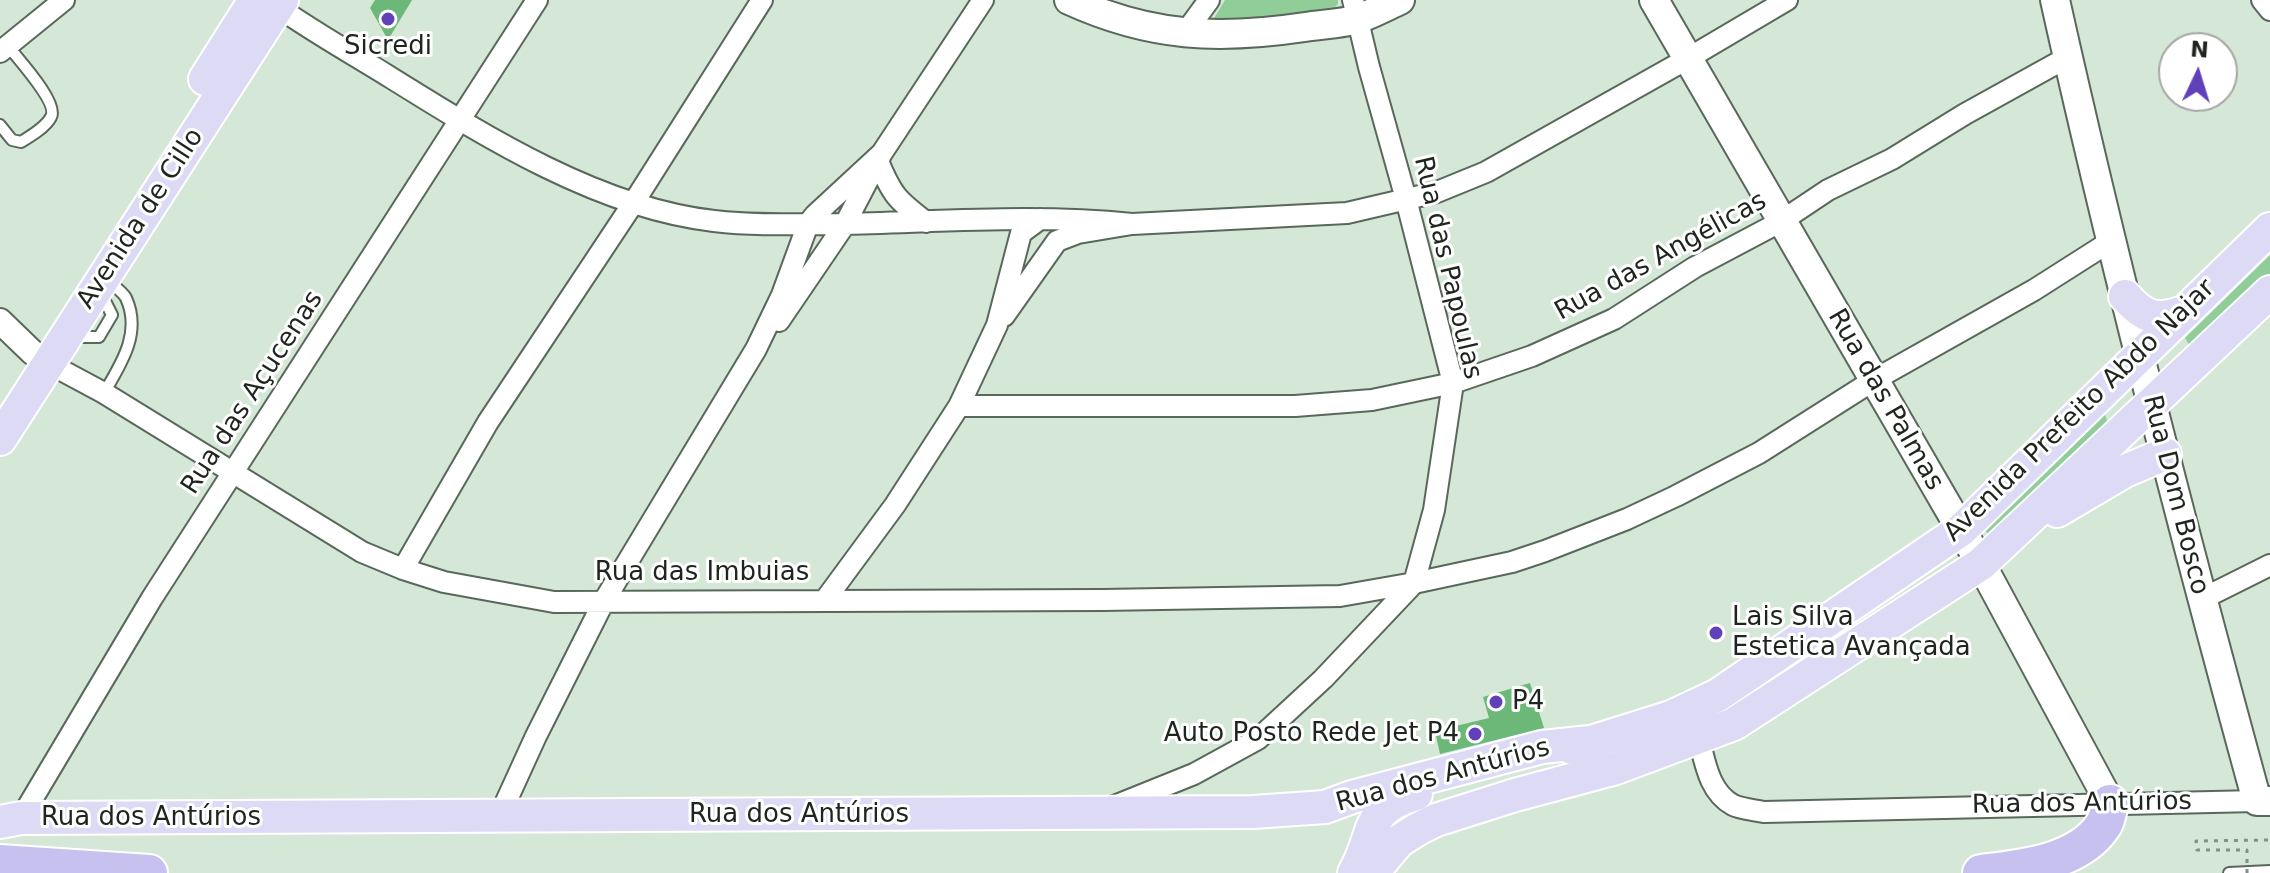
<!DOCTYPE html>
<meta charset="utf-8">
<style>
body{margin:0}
#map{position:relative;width:2270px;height:873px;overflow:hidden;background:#d5e7d7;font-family:"DejaVu Sans",sans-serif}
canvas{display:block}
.north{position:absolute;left:2158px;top:32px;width:80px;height:80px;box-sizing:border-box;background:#fff;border:2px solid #a5a7a5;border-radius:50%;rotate:4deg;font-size:22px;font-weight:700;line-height:32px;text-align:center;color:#1e241e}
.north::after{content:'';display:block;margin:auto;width:28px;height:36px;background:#6141ba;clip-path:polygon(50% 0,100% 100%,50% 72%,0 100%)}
</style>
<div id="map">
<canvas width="2270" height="873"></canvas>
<div class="north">N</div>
</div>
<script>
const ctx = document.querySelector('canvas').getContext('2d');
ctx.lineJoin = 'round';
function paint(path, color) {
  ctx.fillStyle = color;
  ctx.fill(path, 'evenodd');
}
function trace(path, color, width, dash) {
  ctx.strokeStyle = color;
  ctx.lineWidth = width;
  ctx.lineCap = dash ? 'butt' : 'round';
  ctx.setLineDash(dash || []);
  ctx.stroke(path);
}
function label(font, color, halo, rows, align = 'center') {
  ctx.font = font + ' "DejaVu Sans",sans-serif';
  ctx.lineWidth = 6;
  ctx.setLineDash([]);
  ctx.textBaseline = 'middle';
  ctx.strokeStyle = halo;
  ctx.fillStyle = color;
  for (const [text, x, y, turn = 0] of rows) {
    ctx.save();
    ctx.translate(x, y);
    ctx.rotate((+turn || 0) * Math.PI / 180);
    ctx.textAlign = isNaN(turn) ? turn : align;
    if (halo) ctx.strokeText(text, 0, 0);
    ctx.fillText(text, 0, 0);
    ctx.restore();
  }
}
const green = new Path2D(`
 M 1225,0 L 1338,0 L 1338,4 L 1329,13 L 1219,31 L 1213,20 Z
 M 2270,255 L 2270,281 L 2194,353 L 2185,338 Z
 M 2104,412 L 2109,426 L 1997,533 L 1988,534 L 1983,528 Z`);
const building = new Path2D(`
 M 375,0 L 412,0 L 388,40 L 370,8 Z
 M 1530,683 L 1544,728 L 1440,754 L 1435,731 L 1489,718 L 1483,697 Z`);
const service = new Path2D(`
 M 0,125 L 12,140 L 21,142 C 31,136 46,127 51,117 C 59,103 18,59 8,46
 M 74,337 L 99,337 L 112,315 L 100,291
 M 104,393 C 121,364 142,333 126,298 C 123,292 114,286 108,281
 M 2229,873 L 2270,871`);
const minor = new Path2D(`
 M 268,0 C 305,27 346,50 385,74 C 483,135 598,208 714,221 C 757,226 799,224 841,224 C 938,222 1036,214 1132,224
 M 2262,0 L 2270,10
 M 1185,33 L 1209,0
 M 0,52 L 64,0
 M 878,161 C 892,195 897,200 926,222
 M 1057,241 L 1078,233 L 1132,224 L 1347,213 L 1437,192 L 1486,172 L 1687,59 L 1787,0
 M 1004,316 L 1057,241
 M 779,321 L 845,224 L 882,153 L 983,0
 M 48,363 L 104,393 L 362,552 L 403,569 L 444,582 L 554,602 L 1102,600 L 1340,596 L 1414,583 L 1512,562 L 1545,551 L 1627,519 L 1676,496 L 1759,453 L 1874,380 L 2034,290 L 2111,241
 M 959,406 L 1295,406 L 1372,400 L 1453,383 L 1532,356 L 1614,319 L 1695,267 L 1780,222 L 1828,190 L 1892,159 L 1965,114 L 2068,57
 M 403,569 L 488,422 L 634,202 L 762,0
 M 2202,599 L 2270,565
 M 825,600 L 895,505 L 959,406 L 997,325 L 1021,233 L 1040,219
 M 1699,739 C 1705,762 1709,792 1733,805 C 1741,809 1755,810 1764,812 L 2257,801
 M 1112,807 L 1194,774 L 1258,739 L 1323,679 L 1414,583 L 1434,510 L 1453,383 L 1406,199 L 1369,67 L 1353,0
 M 499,817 L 536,736 L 604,601 L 756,349 L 782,295 L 808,224 L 815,215 L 882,153
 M 21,818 L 152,598 L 537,0`);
const tertiary = new Path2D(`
 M 0,321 L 32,352 L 48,363`);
const secondary = new Path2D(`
 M 1069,0 C 1150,37 1218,40 1305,27 C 1323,24 1344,24 1360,18 C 1374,13 1387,6 1400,0
 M 1654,0 L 1981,564 L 2110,803
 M 2055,0 C 2115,269 2184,535 2257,801 L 2270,801`);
const primary = new Path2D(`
 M 205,79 L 255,0
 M 2125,296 C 2145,319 2158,322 2186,311
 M 0,439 L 282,0
 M 2057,511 L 2125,471 L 2165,454
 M 1572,748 L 1671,717 L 1718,695 L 1961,530 L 2270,229
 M 0,822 L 21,818 L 1253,812 L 1325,807 L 1352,797 L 1542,747 L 1590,742
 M 1354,873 C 1377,833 1363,809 1416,794
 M 1372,873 L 1399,841 L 1418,829 L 1436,820 L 1515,795 L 1616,768 L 1734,724 L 1981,564 L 2270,292`);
const motorway = new Path2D(`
 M 0,863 L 149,873
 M 1981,873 C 2021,868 2077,863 2102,827 C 2107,821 2108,811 2110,803`);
const pathBridge = new Path2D(`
 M 2247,873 L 2247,850 L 2197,850 L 2196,841 L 2270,840`);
const markers = [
 [388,19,8,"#6141ba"],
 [1716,633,8,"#6141ba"],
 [1496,702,8,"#6141ba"],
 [1475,734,8,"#6141ba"]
];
const poiNames = [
 ["Sicredi",388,47,"center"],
 ["Lais Silva",1732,618],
 ["Estetica Avançada",1732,648],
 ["P4",1512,702],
 ["Auto Posto Rede Jet P4",1459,734,"right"]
];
const streetNames = [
 ["Avenida de Cillo",141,219,-57],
 ["Rua das Angélicas",1661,257,-29],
 ["Rua das Papoulas",1447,268,77],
 ["Rua das Açucenas",253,393,-57],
 ["Rua das Palmas",1885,400,60],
 ["Avenida Prefeito Abdo Najar",2080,411,-44],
 ["Rua Dom Bosco",2175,495,76],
 ["Rua das Imbuias",702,573],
 ["Rua dos Antúrios",1443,776,-15],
 ["Rua dos Antúrios",2082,804,-1],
 ["Rua dos Antúrios",799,815],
 ["Rua dos Antúrios",151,818]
];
paint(green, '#91cd99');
paint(building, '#6cb878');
trace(service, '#58685a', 14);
trace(minor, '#58685a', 24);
trace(tertiary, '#58685a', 28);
trace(secondary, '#58685a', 32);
trace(primary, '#fff', 36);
trace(motorway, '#fff', 40);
trace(service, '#fff', 10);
trace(minor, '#fff', 20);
trace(tertiary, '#fff', 24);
trace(secondary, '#fff', 28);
trace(primary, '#dddaf6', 32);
trace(motorway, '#c7c1f0', 36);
trace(pathBridge, '#839084', 3, [4, 6]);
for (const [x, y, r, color] of markers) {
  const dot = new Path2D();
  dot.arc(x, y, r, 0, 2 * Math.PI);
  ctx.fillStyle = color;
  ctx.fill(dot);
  trace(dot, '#fff', 3);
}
label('26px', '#1e241e', '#fff', poiNames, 'left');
label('26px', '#1e241e', '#fff', streetNames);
</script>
